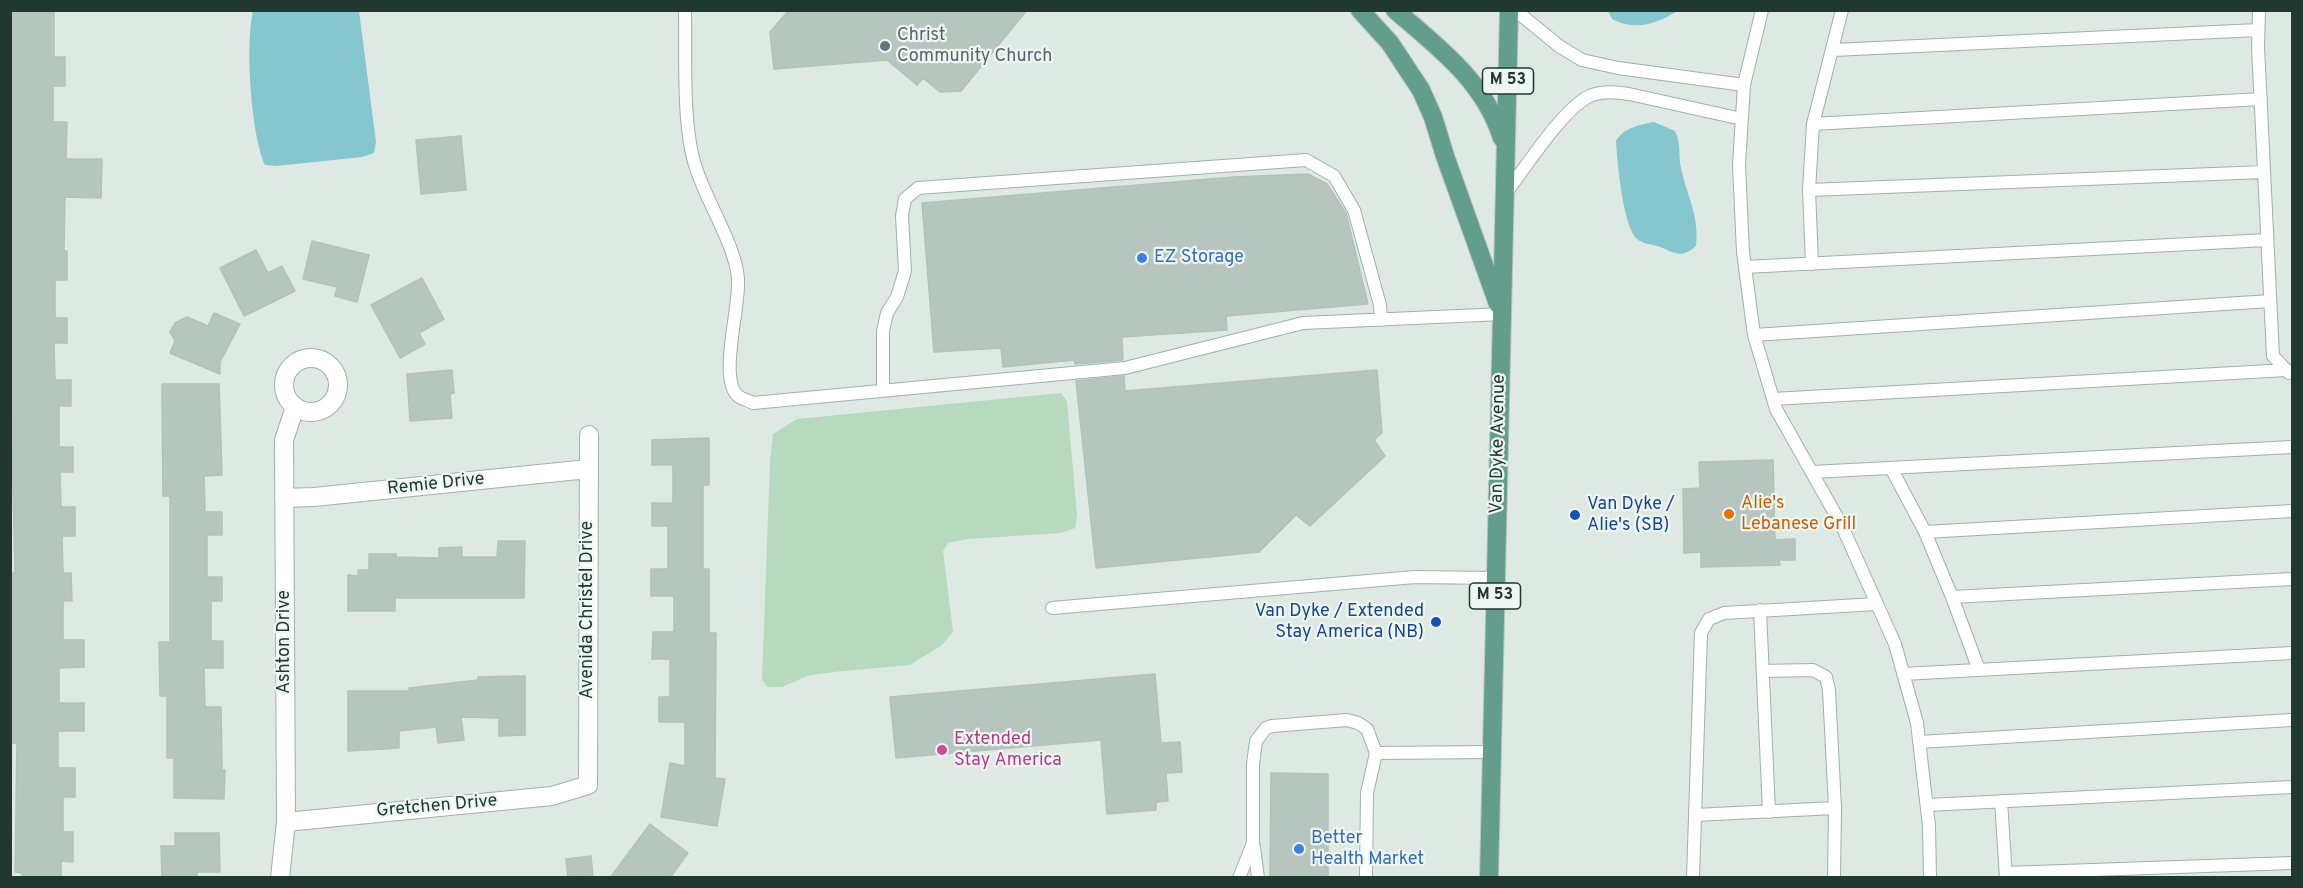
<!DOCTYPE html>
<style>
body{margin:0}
#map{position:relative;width:2303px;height:888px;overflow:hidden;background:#dee9e3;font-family:Overpass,sans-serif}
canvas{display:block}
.frame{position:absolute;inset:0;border:12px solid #203830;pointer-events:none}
</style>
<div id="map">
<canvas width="2303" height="888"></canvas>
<div class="frame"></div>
</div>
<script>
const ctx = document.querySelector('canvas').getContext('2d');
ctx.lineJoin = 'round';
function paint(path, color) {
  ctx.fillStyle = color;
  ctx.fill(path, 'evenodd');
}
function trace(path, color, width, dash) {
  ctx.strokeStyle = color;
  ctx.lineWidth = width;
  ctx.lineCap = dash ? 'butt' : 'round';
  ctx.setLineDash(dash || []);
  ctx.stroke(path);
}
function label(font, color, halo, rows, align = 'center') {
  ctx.font = font + ' Overpass,sans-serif';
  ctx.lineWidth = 4.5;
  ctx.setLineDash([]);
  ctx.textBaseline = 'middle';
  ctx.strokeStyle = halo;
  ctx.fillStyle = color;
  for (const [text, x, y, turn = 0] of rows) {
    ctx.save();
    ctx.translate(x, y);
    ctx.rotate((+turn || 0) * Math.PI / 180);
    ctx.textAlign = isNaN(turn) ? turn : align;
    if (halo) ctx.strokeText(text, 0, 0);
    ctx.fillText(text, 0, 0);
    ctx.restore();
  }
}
const green = new Path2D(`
 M 1061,393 L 1067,401 L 1077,515 L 1075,528 L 1061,533 L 967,539 L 948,543 L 943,551 L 953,632 L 942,645 L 910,665 L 833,672 L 807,676 L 782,687 L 767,687 L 762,679 L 770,463 L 773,434 L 797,419 Z`);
const water = new Path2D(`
 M 253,11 L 359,11 L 376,142 L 374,153 L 362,157 L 276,166 L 265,165 C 251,134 245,45 253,11 Z
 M 1608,11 L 1677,11 C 1657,24 1634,31 1612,19 Z
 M 1654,122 L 1675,131 C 1680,141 1679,152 1680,163 C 1685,193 1700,214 1696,246 C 1684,257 1677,255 1663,248 C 1655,244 1644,245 1637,239 C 1623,227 1617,160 1616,141 C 1624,127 1640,125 1654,122 Z`);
const building = new Path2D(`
 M 10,10 L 54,10 L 54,57 L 65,57 L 65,86 L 53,86 L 53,122 L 67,122 L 66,159 L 102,159 L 101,198 L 65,197 L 64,251 L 67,251 L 67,280 L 55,280 L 55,318 L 67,318 L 67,343 L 54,343 L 55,380 L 71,380 L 71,406 L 59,406 L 59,447 L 73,447 L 73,472 L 60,472 L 61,507 L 75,507 L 75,536 L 62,536 L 63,573 L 71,573 L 72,601 L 63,601 L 63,640 L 84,640 L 84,667 L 59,668 L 59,703 L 84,703 L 84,731 L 58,731 L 58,768 L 75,768 L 75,797 L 63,797 L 63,832 L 73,832 L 73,862 L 61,861 L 61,878 L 22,878 L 22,873 L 15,872 L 17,743 L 13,743 L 13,573 L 15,573 L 10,359 Z
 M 789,10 L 1027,10 L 961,91 L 940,92 L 923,78 L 917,85 L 887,60 L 774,69 L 770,32 Z
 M 461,136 L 466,190 L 421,194 L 416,140 Z
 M 1308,174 L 1327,184 L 1346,213 L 1368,304 L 1226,316 L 1227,330 L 1122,337 L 1123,360 L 1075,364 L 1074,360 L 1003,367 L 1001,348 L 934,352 L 922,203 L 1234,177 Z
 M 312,241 L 369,255 L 357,302 L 335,296 L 337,287 L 303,279 Z
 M 256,250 L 268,273 L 282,266 L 295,291 L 244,316 L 220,268 Z
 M 422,278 L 444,319 L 419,333 L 425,344 L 400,358 L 371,305 Z
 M 214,313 L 240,324 L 220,362 L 220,374 L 170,353 L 175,341 L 170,332 L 175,323 L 187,317 L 208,326 Z
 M 452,370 L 454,393 L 450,394 L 452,418 L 410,421 L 407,374 Z
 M 1377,370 L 1382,433 L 1374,440 L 1385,456 L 1310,526 L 1296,515 L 1259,552 L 1096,568 L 1076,381 L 1124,376 L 1125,391 Z
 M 162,384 L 219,384 L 222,475 L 204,476 L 205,512 L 222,512 L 222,535 L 207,535 L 207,577 L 222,577 L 222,601 L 211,601 L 211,641 L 223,641 L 223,668 L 204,668 L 205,707 L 221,707 L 222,770 L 225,770 L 224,799 L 174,798 L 174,758 L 167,758 L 167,696 L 160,696 L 159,642 L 170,642 L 170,496 L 163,496 Z
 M 709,438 L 709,485 L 703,485 L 703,569 L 709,569 L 709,633 L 716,633 L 715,778 L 725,779 L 717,826 L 661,817 L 670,763 L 685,766 L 685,722 L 659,722 L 659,697 L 670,697 L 670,659 L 652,659 L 653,632 L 674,632 L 674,596 L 651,596 L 651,569 L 668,569 L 668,526 L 652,526 L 652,503 L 673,503 L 673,465 L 652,465 L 652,440 Z
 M 1773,460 L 1775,540 L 1795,539 L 1795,560 L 1779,560 L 1780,565 L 1701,567 L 1701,552 L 1684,553 L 1683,489 L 1700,488 L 1699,462 Z
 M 498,541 L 525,541 L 524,598 L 395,598 L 395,611 L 348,611 L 348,575 L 358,576 L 358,570 L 369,570 L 369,554 L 396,554 L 396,557 L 439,558 L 439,548 L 462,547 L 462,557 L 497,557 Z
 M 1155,674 L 1161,743 L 1180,742 L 1182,772 L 1166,773 L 1168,801 L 1156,802 L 1156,810 L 1107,814 L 1101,740 L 896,758 L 890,697 Z
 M 525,676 L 525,735 L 499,736 L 499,718 L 461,717 L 464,740 L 438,743 L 436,727 L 399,731 L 399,748 L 348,751 L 348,691 L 410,691 L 409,688 L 478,680 L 478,677 Z
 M 1271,773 L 1328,774 L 1328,878 L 1270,878 Z
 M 650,824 L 688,853 L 670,878 L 610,878 Z
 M 175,833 L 219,833 L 220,872 L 197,872 L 197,878 L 162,878 L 161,846 L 175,846 Z
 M 591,856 L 593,878 L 568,878 L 566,859 Z`);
const lane = new Path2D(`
 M 685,10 C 686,55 682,123 695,165 C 705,199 736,246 738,279 C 740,308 719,376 737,395 C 741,399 748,400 753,403 L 1125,368 L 1303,323 L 1502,314
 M 1515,10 L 1559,46 L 1582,60 L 1618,68 L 1744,85
 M 1762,10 L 1744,85 L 1739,165 L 1743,252 L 1754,335 L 1776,409 L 1842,526 L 1895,644 L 1917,723 L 1929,826 L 1930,878
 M 2259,10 L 2258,47 L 2273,356 L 2289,373
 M 1833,50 L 2258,30
 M 1813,124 L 2261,99
 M 1809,190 L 2264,172
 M 1505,194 C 1524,170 1565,105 1592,95 C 1604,91 1617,92 1629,94 L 1742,119
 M 1812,264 L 1809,190 L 1813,124 L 1842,10
 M 1745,267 L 2267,240
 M 1754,335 L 2270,301
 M 883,390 L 883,331 L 887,313 L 897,297 L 905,271 L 902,216 L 905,199 L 918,188 L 1306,160 L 1334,176 L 1354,210 L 1380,305 L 1381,320
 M 1773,399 L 2287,370
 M 1891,468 L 1925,532 L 1952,597 L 1979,670
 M 1812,472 L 2292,447
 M 1925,532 L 2292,511
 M 1952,597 L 2292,579
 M 1052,608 L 1415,577 L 1495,578
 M 1760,610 L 1769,812
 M 1763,671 L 1813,670 L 1826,677 L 1829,690 L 1835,808 L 1834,878
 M 1903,674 L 2292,653
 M 1919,742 L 2292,720
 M 1376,753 L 1492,752
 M 2001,801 L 2006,878
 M 1927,805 L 2292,787
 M 1695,815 L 1835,808
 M 1254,847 L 1258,878
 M 2006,873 L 2292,863
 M 1239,878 L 1253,843 L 1253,764 L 1256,741 L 1266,728 L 1272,726 L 1347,720 L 1358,723 L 1367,729 L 1376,753 L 1367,793 L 1366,878
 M 1693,878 L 1701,633 L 1709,619 L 1724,613 L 1876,604`);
const street = new Path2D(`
 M284 385a27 27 0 1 1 54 0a27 27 0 1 1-54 0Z
 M 284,498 L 314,497 L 588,469
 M 286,822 L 552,796 L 588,785 L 589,435
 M 280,878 L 286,822 L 284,440 L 295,407`);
const primary = new Path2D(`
 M 1360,10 L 1390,43 L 1421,90 L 1433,117 L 1445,156 L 1498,304
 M 1395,10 C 1439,48 1484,81 1502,138
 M 1489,878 L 1509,10`);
const markers = [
 [885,46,6,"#6b7280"],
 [1142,258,6,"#3f7fe0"],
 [1729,514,6,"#e8710a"],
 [1575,515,6,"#1a4fb4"],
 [1436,622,6,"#1a4fb4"],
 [942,750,6,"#d1479c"],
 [1299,849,6,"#3f7fe0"]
];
const shields = [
 [1508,81,51],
 [1495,596,51]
];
const shieldNames = [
 ["M 53",1508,81],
 ["M 53",1495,596]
];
const worshipNames = [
 ["Christ",897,36],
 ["Community Church",897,57]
];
const shopNames = [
 ["EZ Storage",1154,258],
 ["Better",1311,839],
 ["Health Market",1311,860]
];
const streetNames = [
 ["Van Dyke Avenue",1499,444,-89],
 ["Remie Drive",436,485,-6],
 ["Avenida Christel Drive",588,610,-90],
 ["Ashton Drive",285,642,-90],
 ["Gretchen Drive",437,807,-5]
];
const foodNames = [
 ["Alie's",1741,504],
 ["Lebanese Grill",1741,525]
];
const transitNames = [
 ["Van Dyke /",1587,505],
 ["Alie's (SB)",1587,526],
 ["Van Dyke / Extended",1424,612,"right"],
 ["Stay America (NB)",1424,633,"right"]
];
const hotelNames = [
 ["Extended",954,740],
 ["Stay America",954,761]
];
paint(green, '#b7dabf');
paint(water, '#86c6ce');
paint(building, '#b6c6bf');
trace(building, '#b0c2ba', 1.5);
trace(lane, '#a1b0aa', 14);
trace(street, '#a1b0aa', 20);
trace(primary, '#bcc3c1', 20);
trace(lane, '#fff', 12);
trace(street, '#fff', 18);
trace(primary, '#639e8c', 18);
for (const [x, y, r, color] of markers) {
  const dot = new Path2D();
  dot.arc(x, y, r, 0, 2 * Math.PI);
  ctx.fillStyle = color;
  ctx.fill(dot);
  trace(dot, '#eef6f1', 2);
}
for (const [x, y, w] of shields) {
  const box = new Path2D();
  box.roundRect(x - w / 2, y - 13, w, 26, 4.5);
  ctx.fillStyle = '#eef6f1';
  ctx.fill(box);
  trace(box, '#203830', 1.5);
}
label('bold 16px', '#203830', null, shieldNames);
label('18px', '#5b616d', '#eef6f1', worshipNames, 'left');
label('18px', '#366cbe', '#eef6f1', shopNames, 'left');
label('18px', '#203830', '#eef6f1', streetNames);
label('18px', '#c56008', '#eef6f1', foodNames, 'left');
label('18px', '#164399', '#eef6f1', transitNames, 'left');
label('18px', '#b23c85', '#eef6f1', hotelNames, 'left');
</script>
